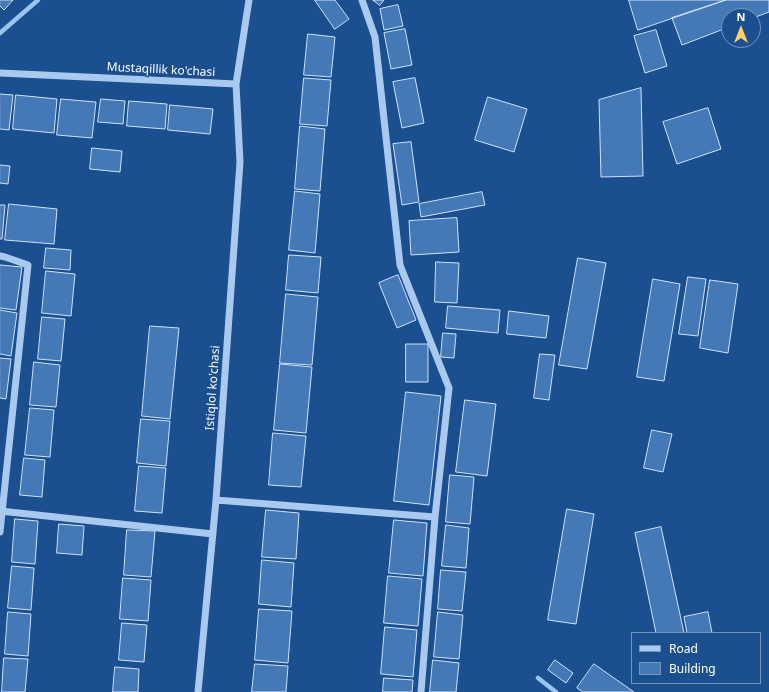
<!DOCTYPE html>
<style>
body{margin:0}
#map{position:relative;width:769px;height:692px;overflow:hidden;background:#1b4f8f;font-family:"Noto Sans",sans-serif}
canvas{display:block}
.legend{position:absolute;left:631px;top:632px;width:130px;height:52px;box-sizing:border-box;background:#1b4f8f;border:1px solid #7695bc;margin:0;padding:5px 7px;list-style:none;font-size:12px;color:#fff}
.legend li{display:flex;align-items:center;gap:8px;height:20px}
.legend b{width:20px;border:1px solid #7695bc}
.north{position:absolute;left:721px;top:8px;width:40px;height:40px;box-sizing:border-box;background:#1b4f8f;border:1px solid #7695bc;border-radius:50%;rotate:0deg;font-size:11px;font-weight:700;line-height:16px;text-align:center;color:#fff}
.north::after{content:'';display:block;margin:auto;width:14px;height:18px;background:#ffd166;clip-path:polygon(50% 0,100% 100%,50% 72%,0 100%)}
</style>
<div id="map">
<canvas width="769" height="692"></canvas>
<ul class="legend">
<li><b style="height:5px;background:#a9c9ee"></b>Road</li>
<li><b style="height:11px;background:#4478b7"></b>Building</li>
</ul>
<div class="north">N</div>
</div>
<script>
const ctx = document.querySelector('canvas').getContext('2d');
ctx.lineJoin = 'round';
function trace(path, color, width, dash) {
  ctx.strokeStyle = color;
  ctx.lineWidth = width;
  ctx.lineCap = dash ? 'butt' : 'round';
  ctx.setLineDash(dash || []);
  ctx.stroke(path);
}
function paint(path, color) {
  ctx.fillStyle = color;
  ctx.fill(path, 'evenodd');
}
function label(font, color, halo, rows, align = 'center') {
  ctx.font = font + ' "Noto Sans",sans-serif';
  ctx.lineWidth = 3;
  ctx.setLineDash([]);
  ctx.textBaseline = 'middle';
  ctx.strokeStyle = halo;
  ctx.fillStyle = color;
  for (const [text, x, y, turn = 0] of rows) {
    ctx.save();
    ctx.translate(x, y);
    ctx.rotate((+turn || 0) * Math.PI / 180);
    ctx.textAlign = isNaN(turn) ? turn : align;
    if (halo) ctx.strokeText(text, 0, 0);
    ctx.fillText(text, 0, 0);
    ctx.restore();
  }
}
const stream = new Path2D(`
 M 0,33 L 38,0
 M 538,678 L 556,692`);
const building = new Path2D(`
 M 0,0 L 13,0 L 4,10 L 0,6 Z
 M 315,0 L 335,0 L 349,19 L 335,29 Z
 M 373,0 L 384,0 L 380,5 Z
 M 629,0 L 726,0 L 638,30 Z
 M 726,0 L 769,0 L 769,12 L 753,18 L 753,16 L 729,16 L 729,27 L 682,45 L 672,18 Z
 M 398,5 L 403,26 L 384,30 L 380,9 Z
 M 405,29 L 412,65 L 391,69 L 384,33 Z
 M 656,30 L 667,66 L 645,73 L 634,36 Z
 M 308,34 L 335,37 L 331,77 L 304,75 Z
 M 304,78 L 331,80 L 327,126 L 300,124 Z
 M 415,78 L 424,123 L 402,128 L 393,82 Z
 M 641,88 L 643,176 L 601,177 L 599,100 Z
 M 0,94 L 13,95 L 9,130 L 0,129 Z
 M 16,95 L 57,99 L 54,133 L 13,129 Z
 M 488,97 L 527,109 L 514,152 L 475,140 Z
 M 61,99 L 96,102 L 92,138 L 57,135 Z
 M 101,99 L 125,101 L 123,124 L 98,122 Z
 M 129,101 L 167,104 L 165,129 L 127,126 Z
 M 170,105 L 213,109 L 210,134 L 168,130 Z
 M 708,108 L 721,149 L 677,164 L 663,122 Z
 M 300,126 L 325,129 L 320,191 L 295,189 Z
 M 411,142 L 419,202 L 402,205 L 393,144 Z
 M 92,148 L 122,151 L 120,172 L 90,169 Z
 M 0,165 L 10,166 L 8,184 L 0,183 Z
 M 295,191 L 320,194 L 315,253 L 289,250 Z
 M 482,192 L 485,205 L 421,217 L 419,204 Z
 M 9,204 L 57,209 L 54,244 L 5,240 Z
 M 0,205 L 5,205 L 2,239 L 0,239 Z
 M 457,218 L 459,252 L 411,255 L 409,221 Z
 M 46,248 L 71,250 L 70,270 L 44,268 Z
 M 289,255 L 321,257 L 318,293 L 286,290 Z
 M 578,258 L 606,263 L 587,369 L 559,365 Z
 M 436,262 L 459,263 L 457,303 L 435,302 Z
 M 0,265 L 22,267 L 16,310 L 0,308 Z
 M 46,271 L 75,274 L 71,316 L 42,313 Z
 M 398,275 L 416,320 L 397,328 L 379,283 Z
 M 688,277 L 706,279 L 698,336 L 679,334 Z
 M 653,279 L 680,284 L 664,381 L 637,377 Z
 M 710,280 L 738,284 L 728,353 L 700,348 Z
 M 286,294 L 318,297 L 312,365 L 280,363 Z
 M 448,306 L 500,310 L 498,333 L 446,328 Z
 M 0,310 L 17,313 L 11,356 L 0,354 Z
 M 509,311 L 549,316 L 546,338 L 507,334 Z
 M 42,317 L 65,319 L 61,361 L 38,359 Z
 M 150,326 L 179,328 L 170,419 L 142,416 Z
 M 443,333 L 456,334 L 454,358 L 441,357 Z
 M 406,344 L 428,344 L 428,382 L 406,382 Z
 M 540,354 L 555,355 L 549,400 L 534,398 Z
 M 0,358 L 11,359 L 6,399 L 0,398 Z
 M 34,362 L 60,365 L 56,407 L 30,405 Z
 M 280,364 L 312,367 L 306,433 L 274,430 Z
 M 406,392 L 441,396 L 429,505 L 394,501 Z
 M 465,400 L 496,404 L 487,476 L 456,472 Z
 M 30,408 L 54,410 L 50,457 L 25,455 Z
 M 141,419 L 170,421 L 166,466 L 137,463 Z
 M 652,430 L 672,434 L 663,472 L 644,468 Z
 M 273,433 L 306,436 L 301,487 L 269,485 Z
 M 24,458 L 45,460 L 42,497 L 20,495 Z
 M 139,466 L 166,468 L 162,513 L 135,511 Z
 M 450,475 L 474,477 L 470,524 L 446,522 Z
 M 567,509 L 594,514 L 576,624 L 548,620 Z
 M 266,510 L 299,513 L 296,559 L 262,557 Z
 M 15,519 L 38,521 L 35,564 L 12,562 Z
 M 394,520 L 427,523 L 423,576 L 389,573 Z
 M 59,524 L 84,526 L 82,555 L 57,553 Z
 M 446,525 L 469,528 L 466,568 L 442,566 Z
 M 661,527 L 684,633 L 656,633 L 635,533 Z
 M 127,530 L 155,531 L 151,577 L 124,575 Z
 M 262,560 L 294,563 L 291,607 L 259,604 Z
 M 12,566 L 34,568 L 31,610 L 8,608 Z
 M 441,570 L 466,572 L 462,611 L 438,609 Z
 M 388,576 L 422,579 L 418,626 L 384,623 Z
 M 123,578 L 151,580 L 148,621 L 120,619 Z
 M 259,609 L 292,611 L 288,663 L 255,660 Z
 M 8,612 L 31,614 L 28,656 L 5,654 Z
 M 438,612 L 463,615 L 459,659 L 434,657 Z
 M 708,612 L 712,633 L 687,633 L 684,617 Z
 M 122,623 L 147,625 L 144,662 L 119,660 Z
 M 385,627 L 417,630 L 413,677 L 381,674 Z
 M 4,658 L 28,659 L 25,692 L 2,692 Z
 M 433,660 L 459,663 L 456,692 L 430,692 Z
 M 555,660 L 573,673 L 566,683 L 548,670 Z
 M 255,664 L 288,666 L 286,692 L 252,692 Z
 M 594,664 L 634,692 L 583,692 L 577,688 Z
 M 115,667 L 139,669 L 138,692 L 113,692 Z
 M 384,678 L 413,680 L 412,692 L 383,692 Z`);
const minor = new Path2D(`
 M 362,0 L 375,37 L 400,265 L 449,388 L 435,517 L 421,692
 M 0,73 L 236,84
 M 0,256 L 5,257 L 28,265 L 0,532
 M 216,500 L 435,517
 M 0,511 L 213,534
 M 198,692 L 216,500 L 240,162 L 236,84 L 249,0`);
const streetNames = [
 ["Mustaqillik ko'chasi",161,70,3],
 ["Istiqlol ko'chasi",213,388,-86]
];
trace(stream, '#9cc4f0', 4.5);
paint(building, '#4478b7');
trace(building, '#cfe3fa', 1);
trace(minor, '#a9c9ee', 7);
label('12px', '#fff', '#1b4f8f', streetNames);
</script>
